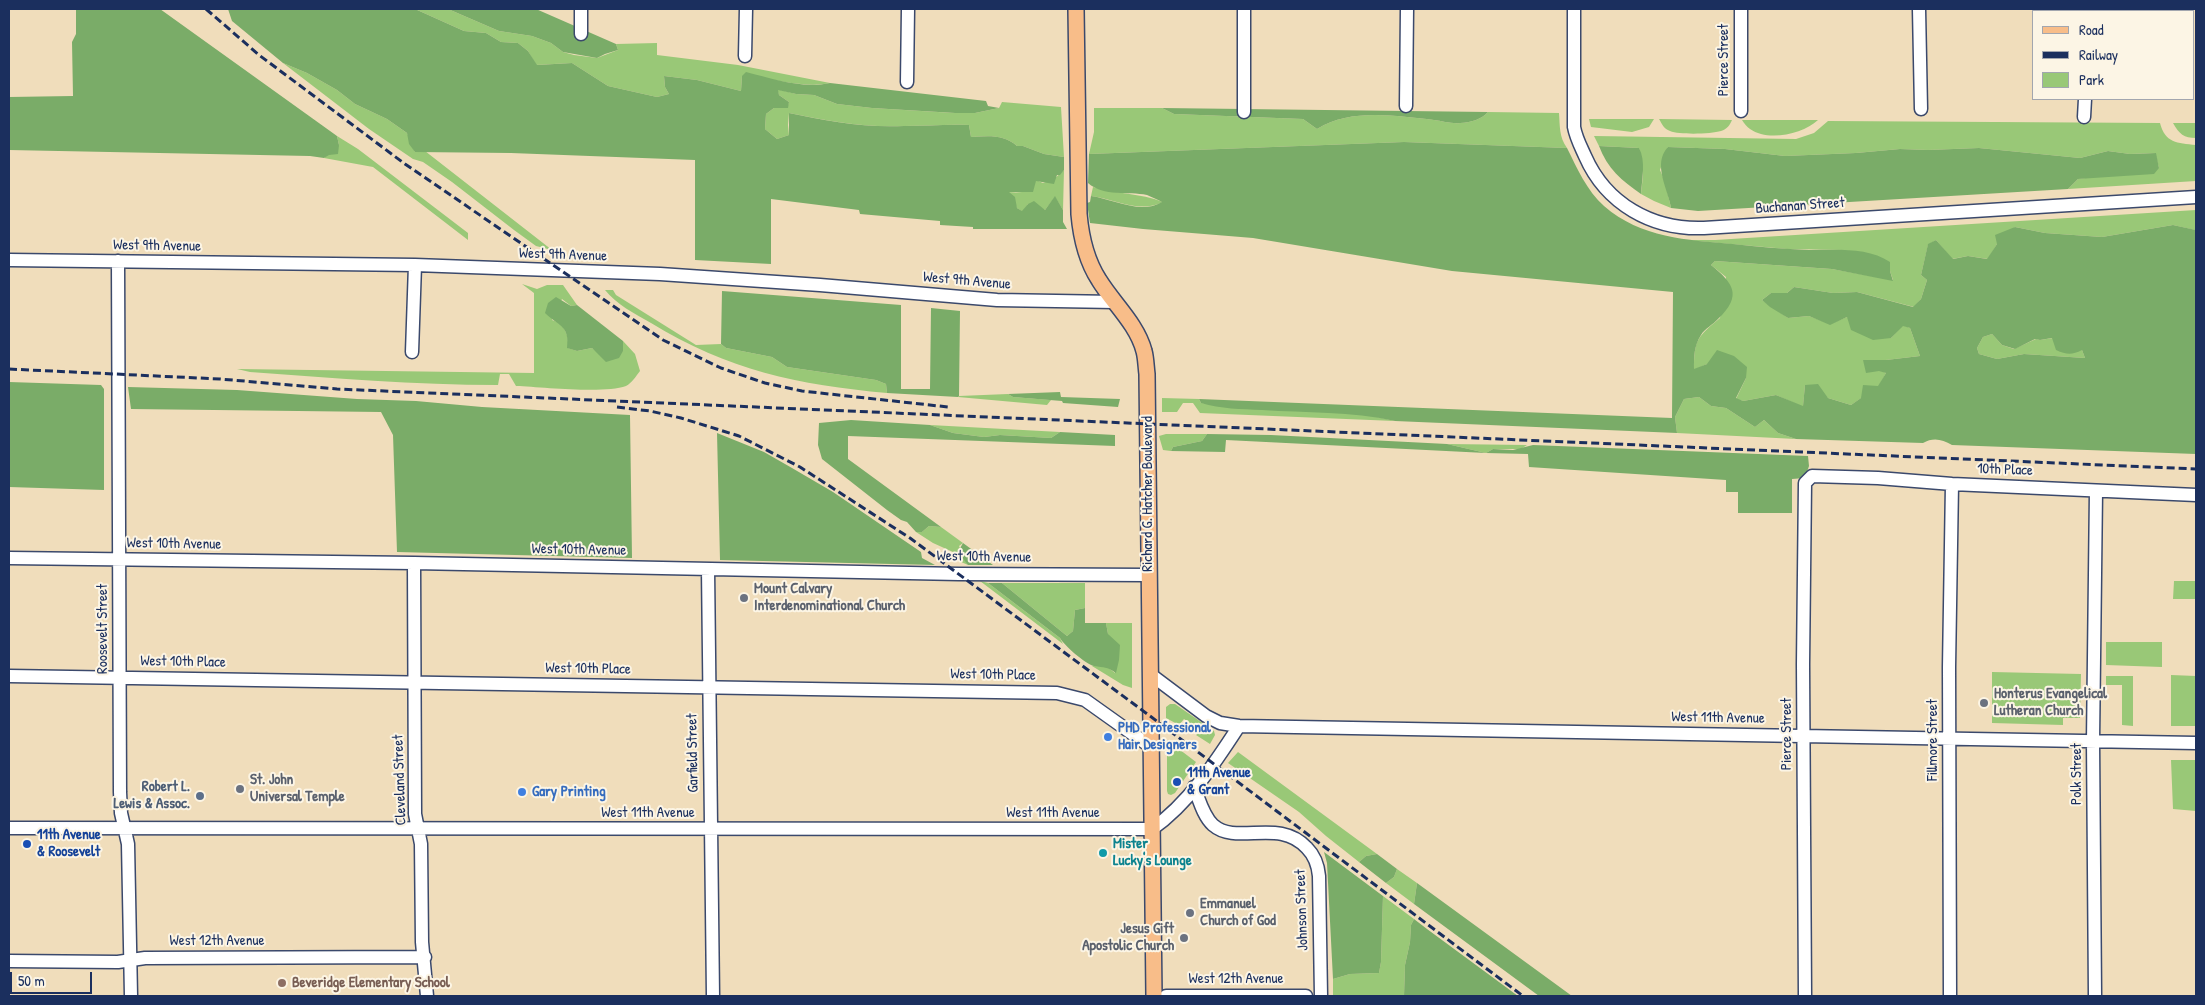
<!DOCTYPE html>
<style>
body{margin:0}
#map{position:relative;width:2205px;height:1005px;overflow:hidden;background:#f0ddbb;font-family:"Patrick Hand",sans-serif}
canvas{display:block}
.frame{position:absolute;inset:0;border:10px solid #1b2f5e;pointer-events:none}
.legend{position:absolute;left:2032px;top:10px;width:162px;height:90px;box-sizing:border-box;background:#fcf5e5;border:1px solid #a2a6af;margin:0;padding:6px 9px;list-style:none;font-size:15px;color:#1b2f5e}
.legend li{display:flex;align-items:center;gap:10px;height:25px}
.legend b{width:25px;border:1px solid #a2a6af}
.scale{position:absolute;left:10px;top:972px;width:82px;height:22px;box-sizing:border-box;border:2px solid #1b2f5e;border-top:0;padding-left:6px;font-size:15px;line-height:18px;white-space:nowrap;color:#1b2f5e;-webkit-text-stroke:4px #fcf5e5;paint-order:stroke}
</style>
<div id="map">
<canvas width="2205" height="1005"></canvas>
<div class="frame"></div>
<ul class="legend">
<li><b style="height:6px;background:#f8bd89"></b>Road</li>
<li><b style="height:6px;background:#1b2f5e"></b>Railway</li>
<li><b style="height:14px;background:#99c877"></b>Park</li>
</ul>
<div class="scale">50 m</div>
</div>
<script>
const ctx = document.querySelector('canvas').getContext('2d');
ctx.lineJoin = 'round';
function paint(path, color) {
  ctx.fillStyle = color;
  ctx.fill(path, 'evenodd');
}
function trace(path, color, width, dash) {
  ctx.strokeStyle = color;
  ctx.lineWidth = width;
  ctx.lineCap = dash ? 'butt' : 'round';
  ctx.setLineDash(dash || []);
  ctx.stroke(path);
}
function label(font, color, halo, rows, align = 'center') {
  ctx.font = font + ' "Patrick Hand",sans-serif';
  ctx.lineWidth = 4;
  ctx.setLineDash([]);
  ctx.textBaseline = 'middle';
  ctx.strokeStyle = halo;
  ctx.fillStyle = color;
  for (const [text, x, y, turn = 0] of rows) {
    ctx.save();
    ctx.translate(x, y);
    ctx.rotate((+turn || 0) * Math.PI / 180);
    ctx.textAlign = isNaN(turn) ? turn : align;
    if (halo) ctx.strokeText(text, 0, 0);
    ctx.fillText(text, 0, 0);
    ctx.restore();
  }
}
const green = new Path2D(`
 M 415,9 L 448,9 L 499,31 L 532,36 L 551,43 L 563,52 L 574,55 L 597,58 L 618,50 L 616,44 L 657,43 L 657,55 L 738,65 L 830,83 C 801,89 772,77 742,76 L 741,91 L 697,80 L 664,76 L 665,87 L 669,94 L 657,97 L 608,86 L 572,63 L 536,65 L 528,51 L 518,43 L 501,42 L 486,33 L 464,31 Z
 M 283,63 L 307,73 L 337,90 L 355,104 L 387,119 L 407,133 L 415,152 L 425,151 L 552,250 L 536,246 L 514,230 L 452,182 L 423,162 L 413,159 L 369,129 Z
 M 777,89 L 796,94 L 814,95 L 837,104 L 872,108 L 954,113 L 975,113 L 999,108 L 1002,102 L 1061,107 L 1064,157 L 1044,154 L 1023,146 L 1017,146 C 1004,134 988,136 971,137 L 969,125 C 947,124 926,126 904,126 C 866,128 827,121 789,113 L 788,125 L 789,135 L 777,139 L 765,129 L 766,114 L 774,108 L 787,108 L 789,102 L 779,95 Z
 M 1094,108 L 1162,108 L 1174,114 L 1303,119 L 1317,129 C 1351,108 1395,116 1434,120 C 1442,121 1452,124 1460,123 C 1470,123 1482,119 1488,112 L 1559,113 C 1560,126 1559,137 1567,148 L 1404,142 L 1089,154 L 1094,132 Z
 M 1589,119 L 1654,119 L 1649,127 L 1632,132 L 1591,127 Z
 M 1659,119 L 1732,120 C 1730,125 1727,129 1721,131 C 1711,134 1680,135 1670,131 C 1664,129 1662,124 1659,119 Z
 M 1742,120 L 1818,120 C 1803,134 1768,142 1750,129 C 1747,127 1744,123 1742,120 Z
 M 1828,121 L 2160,123 C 2165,143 2177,143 2196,145 L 2196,181 L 2068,189 L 2078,179 L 2159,168 L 2155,153 L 2130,154 L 2108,151 L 2080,158 L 1979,148 L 1928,150 L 1900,149 L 1856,153 L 1785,156 L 1725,149 L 1668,147 L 1660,170 L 1665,182 L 1671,208 L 1654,201 L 1641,194 L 1643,175 L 1639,148 L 1599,146 L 1594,136 L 1796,139 L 1814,133 Z
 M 2173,123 L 2196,123 L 2196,138 C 2184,138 2179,134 2173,123 Z
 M 337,136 L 358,149 L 468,233 L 468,240 L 373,167 L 324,158 L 339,145 Z
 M 1064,170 L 1063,210 L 1055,197 L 1045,210 L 1028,204 L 1023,212 L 1017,208 L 1008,192 C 1021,193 1030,193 1036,180 L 1043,183 L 1054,179 Z
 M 1093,187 C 1116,194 1140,193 1163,202 C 1140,214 1114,199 1091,196 Z
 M 2196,210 L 2195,230 L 2173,225 L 2102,237 L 2045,233 L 2015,227 L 1997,244 L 1988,259 L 1968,256 L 1952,259 L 1936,240 L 1928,245 L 1921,275 L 1927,280 L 1921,299 L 1914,307 L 1857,292 L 1833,293 L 1794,287 L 1787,293 L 1771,293 L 1762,300 L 1788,318 L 1809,316 L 1830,324 L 1847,317 L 1891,338 L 1903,325 L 1910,328 L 1920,356 L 1886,360 L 1863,360 L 1886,373 L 1879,386 L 1851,405 L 1828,398 L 1805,385 L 1803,407 L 1776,395 L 1743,401 L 1736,399 L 1746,378 L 1707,364 L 1694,370 C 1694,340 1697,337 1720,318 L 1726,277 L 1711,265 L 1715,261 L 1832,269 L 1893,280 L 1890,271 L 1843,250 L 1787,249 L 1685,240 L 1715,240 Z
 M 522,284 L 537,289 L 547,285 L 563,285 L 577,305 L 571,306 L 562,299 L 552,320 C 565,324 569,335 568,348 L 577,351 L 592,348 L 602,356 L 623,351 L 623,341 L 635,354 L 640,371 C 636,376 632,383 626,386 C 604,394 542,387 516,386 L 509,374 L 500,374 L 498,385 C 415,385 332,378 250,372 L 237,369 L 534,373 L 534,293 Z
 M 605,290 L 613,290 L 616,295 L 696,345 L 721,344 L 726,348 L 772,357 L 787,367 L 876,380 L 886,384 L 887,393 C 798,385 728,370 651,323 C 635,314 616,304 605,290 Z
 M 1992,334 L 2002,345 L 2014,349 L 2036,339 L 2040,340 L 2053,338 L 2082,350 L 2085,358 L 2024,354 L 1997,359 L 1979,354 L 1977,348 L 1983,337 Z
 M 1008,394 L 1013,397 L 1051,400 L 1047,405 L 958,397 L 959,396 Z
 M 1699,397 L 1711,406 L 1726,408 L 1755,427 L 1764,420 L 1778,433 L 1796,439 L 1677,433 L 1675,417 L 1684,399 Z
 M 1162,398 L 1199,399 L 1201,403 L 1369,415 L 1395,421 L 1200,413 L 1193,403 L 1183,403 L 1177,412 L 1162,412 Z
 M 930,425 L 1060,432 L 1051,438 L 1000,435 L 984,437 L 953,433 Z
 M 1166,434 L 1207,434 L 1202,441 L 1173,447 L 1171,451 L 1163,450 L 1159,436 Z
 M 1447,444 L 1527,445 L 1521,449 L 1493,449 L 1486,453 Z
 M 929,526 L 941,527 L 963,543 L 959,546 L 968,565 L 959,561 L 953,552 L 933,543 L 916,532 L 922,532 Z
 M 980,581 L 988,583 L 1060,638 L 1063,644 Z
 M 2174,581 L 2196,581 L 2196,599 L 2173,599 Z
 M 1002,583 L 1085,583 L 1085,608 L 1075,610 L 1073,631 L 1067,636 Z
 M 1106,623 L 1132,623 L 1132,688 L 1123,685 L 1092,666 L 1105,665 L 1115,673 Z
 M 2106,642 L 2162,642 L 2162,667 L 2106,665 Z
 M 1992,672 L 2081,674 L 2080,718 L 2063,718 L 2063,725 L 1992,723 Z
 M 2171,675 L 2196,676 L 2196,726 L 2171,726 Z
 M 2106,676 L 2133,676 L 2133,726 L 2122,725 L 2122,685 L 2106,685 Z
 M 1170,704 L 1175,704 L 1214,731 L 1215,735 L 1210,744 L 1196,735 L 1200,730 L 1184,719 L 1179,725 L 1166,718 L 1166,707 Z
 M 1167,740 L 1196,762 L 1175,793 L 1171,795 L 1168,794 L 1167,791 Z
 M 1238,752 L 1377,854 L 1366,856 L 1359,862 L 1326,836 L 1299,812 L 1228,763 Z
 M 2171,760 L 2196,760 L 2196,811 L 2173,809 Z
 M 1397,869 L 1417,883 L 1414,904 L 1386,883 L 1394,877 Z
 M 1383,896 L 1414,919 L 1411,925 L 1410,942 L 1405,965 L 1404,996 L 1333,996 L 1333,979 L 1350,974 L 1379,973 L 1381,962 Z`);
const forest = new Path2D(`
 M 76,9 L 160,9 L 337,136 L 339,145 L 338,154 L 329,155 L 324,158 L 310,156 L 9,150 L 9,97 L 73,96 L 72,42 L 76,34 Z
 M 228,9 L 415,9 L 464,31 L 486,33 L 501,42 L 518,43 L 528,51 L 537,65 L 572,63 L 608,86 L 657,97 L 669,94 L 665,87 L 664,76 L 697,80 L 741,91 L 742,76 L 746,72 C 774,79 802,89 830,83 L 986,101 L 988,106 L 999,108 L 975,113 L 955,113 L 872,108 L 837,104 L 814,95 L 796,94 L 778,90 L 779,95 L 789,102 L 788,108 L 774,108 L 766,114 L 765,129 L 777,139 L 789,135 L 789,113 C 826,121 865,128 904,126 C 926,126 947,124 969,125 L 971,137 C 988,136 1004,134 1017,146 L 1023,146 L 1044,154 L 1064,157 L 1064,170 L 1060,175 L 1057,175 L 1054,184 L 1036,181 L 1033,192 L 1009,192 L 1015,197 L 1017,208 L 1022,211 L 1028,204 L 1034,201 L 1045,210 L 1055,196 L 1063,210 L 1063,222 L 1067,229 L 973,229 L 973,227 L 940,225 L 940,221 L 860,214 L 859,210 L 771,199 L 771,264 L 695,260 L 695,160 L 511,153 L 415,152 L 409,144 L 407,133 L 387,119 L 355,104 L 337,90 L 307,73 L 283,63 L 232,21 Z
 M 448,9 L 536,9 L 616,44 L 618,50 L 605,54 L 597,58 L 563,52 L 551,43 L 532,36 L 499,31 Z
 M 1162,108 L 1488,112 C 1482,119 1470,123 1460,123 C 1452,124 1442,121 1434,120 C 1395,116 1351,108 1317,129 L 1303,119 L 1174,114 Z
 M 1404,142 L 1567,148 C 1577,168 1587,191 1604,206 C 1641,238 1687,240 1733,244 C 1758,247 1784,249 1809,250 C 1836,250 1868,247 1890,262 L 1890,271 L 1893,281 L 1832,269 L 1715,261 L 1711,265 C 1733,283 1743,295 1718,319 C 1713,325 1705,328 1701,335 C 1694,346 1694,356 1694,369 L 1707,364 L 1717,350 L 1734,356 L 1747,367 L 1746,378 L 1736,398 L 1743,401 L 1776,395 L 1803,406 L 1805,385 L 1818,384 L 1828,398 L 1851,405 L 1861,398 L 1863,385 L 1878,386 L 1886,373 L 1879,371 L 1866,373 L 1863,360 L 1886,360 L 1920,356 L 1910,328 L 1903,326 L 1891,338 L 1873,340 L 1851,330 L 1847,317 L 1830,325 L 1809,316 L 1788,318 L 1770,307 L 1762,300 L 1771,293 L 1787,293 L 1794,287 L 1833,293 L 1857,292 L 1913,307 L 1921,299 L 1927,280 L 1921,275 L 1928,244 L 1936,240 L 1953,259 L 1968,256 L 1987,259 L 1997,244 L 1995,235 L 2015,227 L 2045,233 L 2102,237 L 2173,225 L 2196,230 L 2196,454 L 1952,445 C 1942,439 1933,437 1923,443 L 1796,439 L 1778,433 L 1764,420 L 1755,427 L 1726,408 L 1711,406 L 1699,397 L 1684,399 L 1675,417 L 1677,433 L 1395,421 C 1351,411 1306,413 1262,410 C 1241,409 1221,409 1201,403 L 1199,399 L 1672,418 L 1673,292 L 1452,271 L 1253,238 L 1143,229 L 1090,223 L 1087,203 L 1090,202 L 1091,196 C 1113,199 1141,215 1162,202 C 1158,200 1152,197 1147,195 C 1128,191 1104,197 1088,183 L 1089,154 ZM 1992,334 L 2002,345 L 2015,349 L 2035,339 L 2040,340 L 2052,338 L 2056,350 C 2067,355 2072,355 2082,350 L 2085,358 L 2024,354 L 1997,359 L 1979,354 L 1977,348 L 1983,337 Z
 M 1599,146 L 1639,148 C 1646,161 1642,179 1641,194 C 1622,181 1607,168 1599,146 Z
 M 1668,147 L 1725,149 L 1785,156 L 1856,153 L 1900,149 L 1928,150 L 1979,148 L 2080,158 L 2108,151 L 2130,154 L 2156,153 L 2159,168 L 2154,174 L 2078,179 L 2068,189 L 1698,211 L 1671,208 C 1668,189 1652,164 1668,147 Z
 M 722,291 L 901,305 L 901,389 L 930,389 L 931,308 L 960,311 L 959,396 L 958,397 L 887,393 L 886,384 L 876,380 L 787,367 L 772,357 L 726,348 L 721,344 Z
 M 556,297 L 571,306 L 577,305 L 623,341 L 623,351 L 619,358 L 606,362 L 592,348 L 577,351 L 567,348 C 570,325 558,326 545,313 L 548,303 Z
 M 9,382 L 101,385 L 104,389 L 104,490 L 9,487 Z
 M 128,387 L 237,390 L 357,399 L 416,401 L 482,407 L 630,415 L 632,558 L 397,552 L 393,435 L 381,412 L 131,409 Z
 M 1060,392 L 1061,397 L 1120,399 L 1118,407 L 1063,403 L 1062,401 L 1013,397 L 1008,394 Z
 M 851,420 L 930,425 L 953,433 L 984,437 L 1000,435 L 1051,438 L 1060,432 L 1115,435 L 1115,446 L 848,436 L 848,459 L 941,527 L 929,526 L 922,532 L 916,532 L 907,522 L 901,520 L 887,510 L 822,459 L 818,445 L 819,423 Z
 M 717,433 L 764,452 L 792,468 L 833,492 L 921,552 L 922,558 L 935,565 L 720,560 Z
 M 1207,434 L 1271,435 L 1447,444 L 1486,453 L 1493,449 L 1513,450 L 1533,445 L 1808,456 L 1809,466 L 1805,478 L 1792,479 L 1792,513 L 1738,513 L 1738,492 L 1726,492 L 1726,480 L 1529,467 L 1528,454 L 1486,453 L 1226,440 L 1225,452 L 1171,451 L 1173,447 L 1202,441 Z
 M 963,543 L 993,565 L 968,565 L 958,552 Z
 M 988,583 L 1002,583 L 1067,636 L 1073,631 L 1075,610 L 1085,608 L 1085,623 L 1106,623 L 1108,634 L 1120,645 L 1119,660 L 1116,673 C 1106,666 1105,668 1094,666 C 1085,664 1064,645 1060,638 Z
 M 1324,852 L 1383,896 L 1381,962 L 1379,973 L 1350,974 L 1333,979 L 1327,863 Z
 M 1377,854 L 1397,869 L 1394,877 L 1386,883 L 1359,862 L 1366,856 Z
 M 1417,883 L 1572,996 L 1539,996 L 1414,904 Z
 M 1414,919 L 1427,929 L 1518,996 L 1404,996 L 1405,965 L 1410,942 L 1411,925 Z`);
const minor = new Path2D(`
 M 581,9 L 581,34
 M 1574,9 L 1574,127 C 1576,138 1581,147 1585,156 C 1606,204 1652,230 1704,228 L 2196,197
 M 1919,9 L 1921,109
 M 2084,9 L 2084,11
 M 745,56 L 746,9
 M 907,82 L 908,9
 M 1406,106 L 1407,9
 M 1741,111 L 1741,9
 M 1244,112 L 1244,9
 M 2084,117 L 2085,99
 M 9,260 L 415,265 L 660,274 L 820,285 L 997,300 L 1115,302
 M 118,261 L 120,792 L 121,813 L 128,844 L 131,996
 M 412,352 L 415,265
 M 9,558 L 414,563 L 959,574 L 1148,575
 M 414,563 L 415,814 L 421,844 L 422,942 L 427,996
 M 708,569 L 713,996
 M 1150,674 L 1206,716 L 1220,723 L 1239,726 L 2196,743
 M 9,676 L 1057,693 L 1085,700 L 1151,747
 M 1194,787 C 1199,799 1203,816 1213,825 C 1237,846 1279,817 1307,848 C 1315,856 1318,865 1319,876 L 1321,996
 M 9,828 L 1152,829 C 1188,804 1215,763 1239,726
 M 9,961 L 118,962 L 145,958 L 425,957
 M 1166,996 L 1306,996
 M 1805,996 L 1803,664 L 1805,483 L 1812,476 L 1878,478 L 1952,484 L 2196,495
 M 1950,996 L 1949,667 L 1952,484
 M 2095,996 L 2093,741 L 2096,491`);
const major = new Path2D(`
 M 1076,9 L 1079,214 C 1081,237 1086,260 1099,280 C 1113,303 1137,324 1144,351 C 1146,358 1146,367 1147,374 L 1154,996`);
const rail = new Path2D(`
 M 206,9 L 259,55 L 405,164 L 663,340 L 721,368 L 765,383 L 802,391 L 948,407
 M 9,369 L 220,379 L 337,389 L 2196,469
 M 617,407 L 650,411 L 681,418 L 739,436 L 800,467 L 910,538 L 1150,716 L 1523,996`);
const markers = [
 [744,598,5,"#6b7280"],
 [1984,703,5,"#6b7280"],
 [1108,737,5,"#3f7fe0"],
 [1177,782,5,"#1a4fb4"],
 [240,789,5,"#6b7280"],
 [522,792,5,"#3f7fe0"],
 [200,796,5,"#5c6f8a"],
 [27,844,5,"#1a4fb4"],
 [1103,853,5,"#0f9aa8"],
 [1190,913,5,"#6b7280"],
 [1184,938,5,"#6b7280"],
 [282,983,5,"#8d6e63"]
];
const streetNames = [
 ["Pierce Street",1724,60,-90],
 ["Buchanan Street",1800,206,-4],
 ["West 9th Avenue",157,246,1],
 ["West 9th Avenue",563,255,2],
 ["West 9th Avenue",967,281,5],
 ["10th Place",2005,470,2],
 ["Richard G. Hatcher Boulevard",1148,494,-90],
 ["West 10th Avenue",174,544,1],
 ["West 10th Avenue",579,550,1],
 ["West 10th Avenue",984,557,1],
 ["Roosevelt Street",103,629,-90],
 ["West 10th Place",183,662,1],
 ["West 10th Place",588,669,1],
 ["West 10th Place",993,675,1],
 ["West 11th Avenue",1718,718,1],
 ["Pierce Street",1787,734,-90],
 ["Fillmore Street",1933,740,-90],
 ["Garfield Street",693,753,-91],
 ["Polk Street",2077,774,-90],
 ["Cleveland Street",400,780,-92],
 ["West 11th Avenue",648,813],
 ["West 11th Avenue",1053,813],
 ["Johnson Street",1302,910,-92],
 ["West 12th Avenue",217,941],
 ["West 12th Avenue",1236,979]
];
const worshipNames = [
 ["Mount Calvary",754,589],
 ["Interdenominational Church",754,606],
 ["Honterus Evangelical",1994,694],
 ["Lutheran Church",1994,711],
 ["St. John",250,780],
 ["Universal Temple",250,797],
 ["Emmanuel",1200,904],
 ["Church of God",1200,921],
 ["Jesus Gift",1174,929,"right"],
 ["Apostolic Church",1174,946,"right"]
];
const shopNames = [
 ["PHD Professional",1118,728],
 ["Hair Designers",1118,745],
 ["Gary Printing",532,792]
];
const transitNames = [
 ["11th Avenue",1187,773],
 ["& Grant",1187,790],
 ["11th Avenue",37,835],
 ["& Roosevelt",37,852]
];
const serviceNames = [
 ["Robert L.",190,787],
 ["Lewis & Assoc.",190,804]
];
const cultureNames = [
 ["Mister",1113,844],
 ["Lucky's Lounge",1113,861]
];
const educationNames = [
 ["Beveridge Elementary School",292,983]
];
paint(green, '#99c877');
paint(forest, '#7aac68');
trace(minor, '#3b496c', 15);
trace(major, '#3b496c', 18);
trace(minor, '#fff', 12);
trace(major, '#f8bd89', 15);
trace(rail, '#1b2f5e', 3, [8, 4]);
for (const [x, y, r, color] of markers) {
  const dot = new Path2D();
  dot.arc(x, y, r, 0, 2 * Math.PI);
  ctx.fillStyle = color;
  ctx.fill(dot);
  trace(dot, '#fcf5e5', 2);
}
label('15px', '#1b2f5e', '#fcf5e5', streetNames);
label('bold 15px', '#5b616d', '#fcf5e5', worshipNames, 'left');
label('bold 15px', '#366cbe', '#fcf5e5', shopNames, 'left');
label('bold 15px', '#164399', '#fcf5e5', transitNames, 'left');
label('bold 15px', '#4e5e75', '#fcf5e5', serviceNames, 'right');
label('bold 15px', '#0d838f', '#fcf5e5', cultureNames, 'left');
label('bold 15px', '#785e54', '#fcf5e5', educationNames, 'left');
</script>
